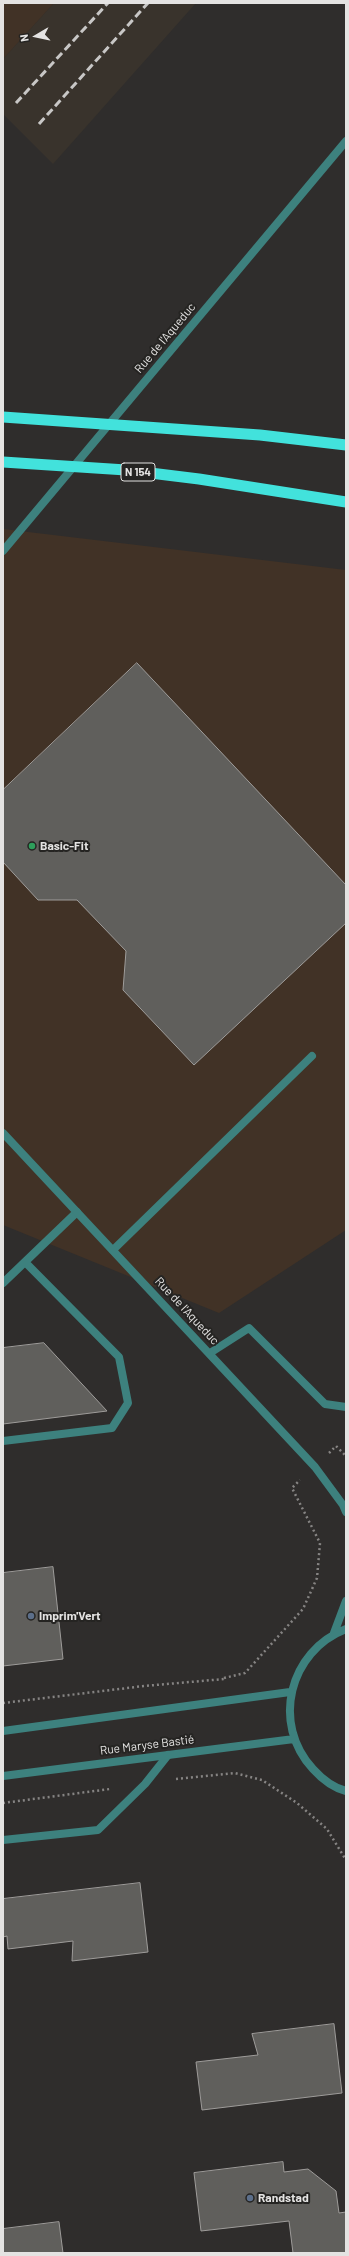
<!DOCTYPE html>
<meta charset="utf-8">
<style>
body{margin:0}
#map{position:relative;width:349px;height:2256px;overflow:hidden;background:#2f2d2c;font-family:Barlow,sans-serif}
canvas{display:block}
.frame{position:absolute;inset:0;border:4px solid #e4e3e2;pointer-events:none}
.north{position:absolute;left:16px;top:16px;width:40px;height:40px;-webkit-text-stroke:3px #252422;paint-order:stroke;rotate:261deg;font-size:11px;font-weight:700;line-height:16px;text-align:center;color:#e4e3e2}
.north::after{content:'';display:block;margin:auto;width:14px;height:18px;background:#e4e3e2;clip-path:polygon(50% 0,100% 100%,50% 72%,0 100%)}
</style>
<div id="map">
<canvas width="349" height="2256"></canvas>
<div class="frame"></div>
<div class="north">N</div>
</div>
<script>
const ctx = document.querySelector('canvas').getContext('2d');
ctx.lineJoin = 'round';
function paint(path, color) {
  ctx.fillStyle = color;
  ctx.fill(path, 'evenodd');
}
function trace(path, color, width, dash) {
  ctx.strokeStyle = color;
  ctx.lineWidth = width;
  ctx.lineCap = dash ? 'butt' : 'round';
  ctx.setLineDash(dash || []);
  ctx.stroke(path);
}
function label(font, color, halo, rows, align = 'center') {
  ctx.font = font + ' Barlow,sans-serif';
  ctx.lineWidth = 4;
  ctx.setLineDash([]);
  ctx.textBaseline = 'middle';
  ctx.strokeStyle = halo;
  ctx.fillStyle = color;
  for (const [text, x, y, turn = 0] of rows) {
    ctx.save();
    ctx.translate(x, y);
    ctx.rotate((+turn || 0) * Math.PI / 180);
    ctx.textAlign = isNaN(turn) ? turn : align;
    if (halo) ctx.strokeText(text, 0, 0);
    ctx.fillText(text, 0, 0);
    ctx.restore();
  }
}
const built = new Path2D(`
 M 54,3 L 196,3 L 53,164 L 3,114 L 3,59 Z`);
const industrial = new Path2D(`
 M 3,3 L 54,3 L 3,59 Z
 M 3,529 L 346,570 L 346,1230 L 219,1313 L 3,1225 Z`);
const building = new Path2D(`
 M 137,663 L 346,885 L 346,923 L 194,1065 L 123,990 L 126,951 L 77,900 L 38,900 L 3,862 L 3,790 Z
 M 44,1343 L 107,1411 L 3,1424 L 3,1348 Z
 M 53,1567 L 63,1659 L 3,1666 L 3,1573 Z
 M 140,1883 L 148,1952 L 72,1961 L 73,1941 L 8,1949 L 7,1936 L 3,1937 L 3,1899 Z
 M 334,2024 L 342,2093 L 202,2110 L 196,2062 L 258,2055 L 252,2034 Z
 M 283,2162 L 284,2172 L 308,2169 L 336,2191 L 339,2213 L 346,2212 L 346,2253 L 293,2253 L 289,2221 L 201,2231 L 194,2173 Z
 M 59,2222 L 63,2253 L 3,2253 L 3,2229 Z`);
const path = new Path2D(`
 M 329,1453 L 336,1446 L 346,1456
 M 224,1678 L 245,1673 L 303,1609 L 317,1578 L 320,1543 L 292,1488 L 300,1480
 M 3,1703 L 144,1686 L 224,1679
 M 176,1779 L 235,1773 L 262,1780 L 297,1803 L 327,1829 L 346,1860
 M 3,1803 L 110,1789`);
const service = new Path2D(`
 M 113,1250 L 312,1056
 M 3,1283 L 77,1212
 M 210,1353 L 249,1328 L 325,1404 L 346,1407
 M 3,1441 L 112,1428 L 128,1403 L 119,1357 L 25,1262
 M 3,1840 L 98,1830 L 145,1784 L 168,1755`);
const tertiary = new Path2D(`
 M 3,551 L 346,141
 M 3,1133 L 315,1467 L 343,1505 L 346,1512
 M 346,1629 C 289,1651 271,1724 313,1769 C 322,1779 334,1788 346,1791
 M 334,1633 L 346,1601
 M 3,1731 L 290,1692
 M 3,1776 L 294,1739`);
const trunk = new Path2D(`
 M 3,417 L 260,435 L 346,445
 M 3,462 L 126,470 L 199,479 L 346,502`);
const rail = new Path2D(`
 M 16,103 L 108,3
 M 39,124 L 148,3`);
const markers = [
 [32,846,4,"#2e9e5b"],
 [31,1616,4,"#5c6f8a"],
 [250,2198,4,"#5c6f8a"]
];
const shields = [
 [138,472,34]
];
const shieldNames = [
 ["N 154",138,472]
];
const streetNames = [
 ["Rue de l'Aqueduc",165,338,-50],
 ["Rue de l'Aqueduc",187,1311,47],
 ["Rue Maryse Bastié",147,1745,-7]
];
const poiNames = [
 ["Basic-Fit",40,846],
 ["Imprim'Vert",39,1616],
 ["Randstad",258,2198]
];
paint(built, '#39332c');
paint(industrial, '#413226');
paint(building, '#605f5c');
trace(building, '#9e9c9a', 1);
trace(path, '#868483', 2.5, [2, 3]);
trace(service, '#3d817e', 8);
trace(tertiary, '#3d817e', 8);
trace(trunk, '#42e2dc', 11);
trace(rail, '#c8c7c6', 3, [8, 4]);
for (const [x, y, r, color] of markers) {
  const dot = new Path2D();
  dot.arc(x, y, r, 0, 2 * Math.PI);
  ctx.fillStyle = color;
  ctx.fill(dot);
  trace(dot, '#252422', 1.5);
}
for (const [x, y, w] of shields) {
  const box = new Path2D();
  box.roundRect(x - w / 2, y - 9, w, 18, 3);
  ctx.fillStyle = '#252422';
  ctx.fill(box);
  trace(box, '#e4e3e2', 1);
}
label('bold 11px', '#e4e3e2', null, shieldNames);
label('12px', '#e4e3e2', '#252422', streetNames);
label('bold 12px', '#e4e3e2', '#252422', poiNames, 'left');
</script>
